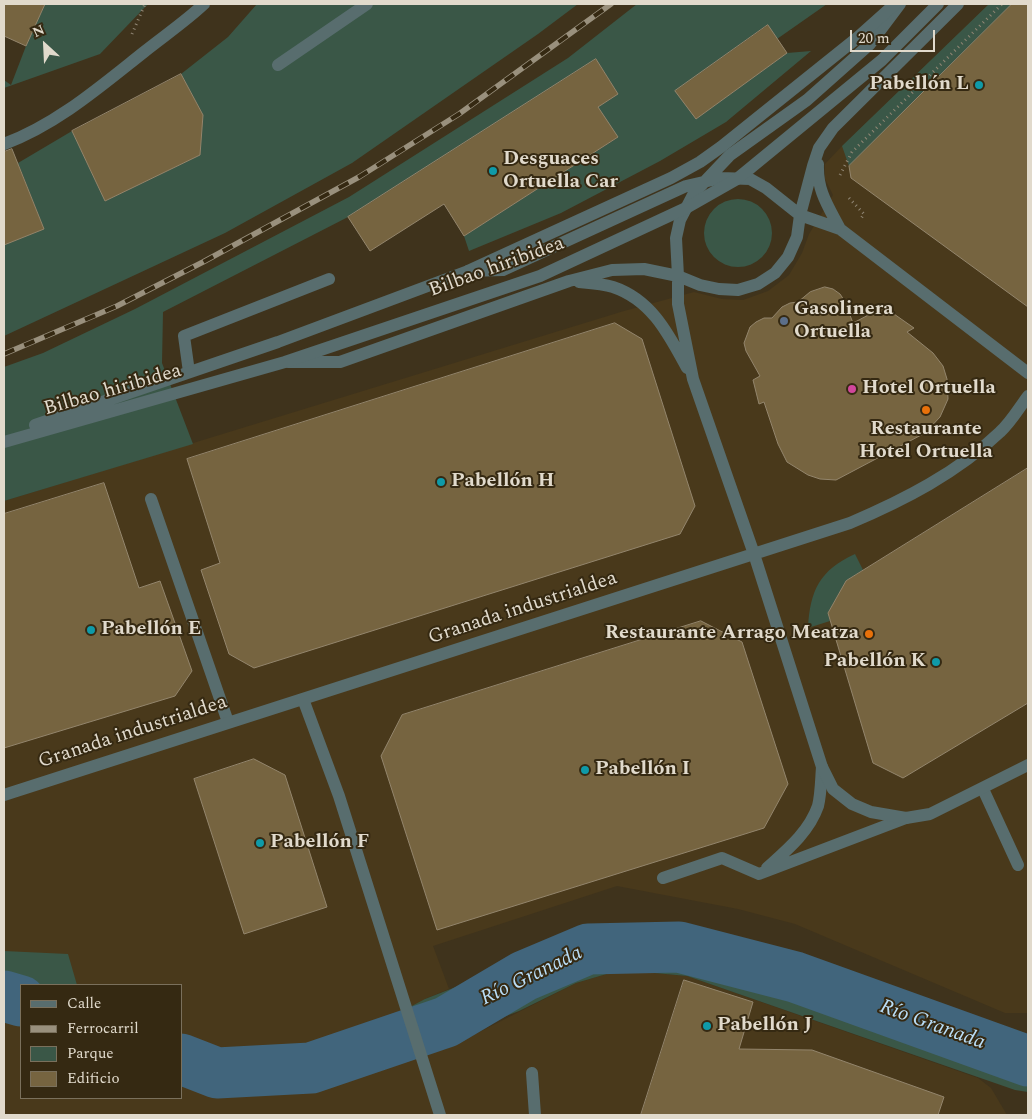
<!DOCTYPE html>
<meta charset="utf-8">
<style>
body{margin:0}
#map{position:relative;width:1032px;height:1119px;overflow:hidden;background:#3f331c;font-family:Spectral,serif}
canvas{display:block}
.frame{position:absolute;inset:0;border:5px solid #e1dacc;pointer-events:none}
.legend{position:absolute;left:20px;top:984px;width:162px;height:115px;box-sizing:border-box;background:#352912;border:1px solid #7a705c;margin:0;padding:6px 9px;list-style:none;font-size:15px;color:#e1dacc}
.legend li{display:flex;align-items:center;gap:10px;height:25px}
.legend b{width:25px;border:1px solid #7a705c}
.north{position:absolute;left:20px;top:20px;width:50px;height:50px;-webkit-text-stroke:4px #352912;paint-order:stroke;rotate:335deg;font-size:14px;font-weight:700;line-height:20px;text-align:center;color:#e1dacc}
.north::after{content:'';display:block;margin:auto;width:18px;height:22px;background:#e1dacc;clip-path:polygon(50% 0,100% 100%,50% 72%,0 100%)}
.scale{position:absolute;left:850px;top:30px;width:85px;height:22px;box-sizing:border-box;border:2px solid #e1dacc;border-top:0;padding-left:6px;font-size:15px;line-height:18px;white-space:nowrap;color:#e1dacc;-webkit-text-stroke:4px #352912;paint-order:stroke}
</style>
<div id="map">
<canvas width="1032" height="1119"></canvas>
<div class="frame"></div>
<ul class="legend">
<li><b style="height:6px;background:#586d6e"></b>Calle</li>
<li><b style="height:6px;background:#99907d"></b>Ferrocarril</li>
<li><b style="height:14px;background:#3a5747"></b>Parque</li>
<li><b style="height:14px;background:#766440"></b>Edificio</li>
</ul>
<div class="north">N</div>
<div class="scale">20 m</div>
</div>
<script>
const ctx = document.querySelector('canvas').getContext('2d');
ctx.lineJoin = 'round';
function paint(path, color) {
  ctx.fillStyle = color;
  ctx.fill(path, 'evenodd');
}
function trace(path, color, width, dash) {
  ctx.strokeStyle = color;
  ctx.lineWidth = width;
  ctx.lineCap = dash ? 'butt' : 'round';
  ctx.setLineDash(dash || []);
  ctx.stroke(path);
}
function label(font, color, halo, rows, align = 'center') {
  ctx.font = font + ' Spectral,serif';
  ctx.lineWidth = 4;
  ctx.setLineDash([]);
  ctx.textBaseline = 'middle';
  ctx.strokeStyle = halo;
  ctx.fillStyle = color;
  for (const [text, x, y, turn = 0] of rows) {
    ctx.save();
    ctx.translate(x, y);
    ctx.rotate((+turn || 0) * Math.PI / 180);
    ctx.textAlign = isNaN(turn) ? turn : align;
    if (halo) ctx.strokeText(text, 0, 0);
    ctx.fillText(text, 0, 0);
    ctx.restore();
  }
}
const built = new Path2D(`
 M 989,4 L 1028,4 L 1028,1013 L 1005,1013 L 795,924 L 738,909 L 617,886 L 433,946 L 449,989 L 425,999 L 444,1050 L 576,983 L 610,973 L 654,973 L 687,976 L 978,1078 L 991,1088 L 1007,1115 L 4,1115 L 4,501 L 624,311 L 694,292 L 722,299 L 743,300 L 768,291 L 789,275 L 802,253 L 809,234 L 833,195 L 825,179 L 825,164 L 842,146 ZM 21,985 L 181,985 L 181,1098 L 21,1098 Z`);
const green = new Path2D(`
 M 45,4 L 148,4 L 100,54 L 4,88 L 4,80 L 11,85 L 26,46 Z
 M 257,4 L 578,4 L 538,34 L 352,163 L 225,233 L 4,336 L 4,245 L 44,229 L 18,163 L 72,131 L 105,201 L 200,155 L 203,115 L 181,74 L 228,37 Z
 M 637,4 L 827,4 L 777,39 L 767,25 L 676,91 L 696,119 L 787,53 L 811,51 L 726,122 L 660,161 L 561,213 L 469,251 L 464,236 L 617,138 L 598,107 L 618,94 L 596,59 L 348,217 L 163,312 L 162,363 L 193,444 L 4,501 L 4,367 L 43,353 L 135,309 L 349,197 L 568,58 Z
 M 989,4 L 1012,4 L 849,166 L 842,146 Z
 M704 233a34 34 0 1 1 68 0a34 34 0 1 1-68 0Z
 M 855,554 L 863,570 L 846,581 L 828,613 L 830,621 L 808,628 C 810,590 820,570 855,554 Z
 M 671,925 L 755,945 L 1013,1043 L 1028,1045 L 1028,1092 L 1015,1090 L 687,976 L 654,973 L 610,973 L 576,983 L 519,1011 L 393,1060 L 344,1077 L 224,1093 L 181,1086 L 181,1038 L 228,1059 L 329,1050 L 425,999 L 512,965 L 573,932 Z
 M 4,951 L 68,954 L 77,985 L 21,985 L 21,1024 L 4,1017 Z`);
const river = new Path2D(`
 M 4,996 L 21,1001
 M 181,1059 L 217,1073 L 311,1068 L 446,1022 L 524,976 L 588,949 L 679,947 L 795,977 L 1028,1061`);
const building = new Path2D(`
 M 4,4 L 45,4 L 26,46 L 4,36 Z
 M 1012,4 L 1028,4 L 1028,307 L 851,178 L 849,166 Z
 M 768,25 L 787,53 L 696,119 L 675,91 Z
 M 596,59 L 618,94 L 598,107 L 618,137 L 464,236 L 444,204 L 370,251 L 348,217 Z
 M 181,74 L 203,115 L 200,155 L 105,201 L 72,131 Z
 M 12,149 L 44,229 L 4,245 L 4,152 Z
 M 825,287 L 833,289 L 840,294 L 844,300 L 853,323 L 884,307 L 914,328 L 907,332 L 933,353 L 943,366 L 947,379 L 948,399 L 940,417 L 925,433 L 836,480 L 820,479 L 808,475 L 787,462 L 778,444 L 764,402 L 759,404 L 753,380 L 760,376 L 746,351 L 744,343 L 750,327 L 756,322 L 764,318 L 772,318 L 782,307 L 790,303 L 798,302 L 810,292 Z
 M 615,323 L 642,339 L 695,506 L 680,534 L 254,668 L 229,654 L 201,570 L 220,563 L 187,459 Z
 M 1028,468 L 1028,703 L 903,778 L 873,763 L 828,613 L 846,581 Z
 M 104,483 L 139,588 L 160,581 L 192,671 L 175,696 L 4,748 L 4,514 Z
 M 701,621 L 742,642 L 788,784 L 764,828 L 437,930 L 381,756 L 402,715 Z
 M 254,759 L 285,775 L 327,907 L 244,934 L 194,779 Z
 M 684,980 L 753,1002 L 739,1049 L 812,1050 L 944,1097 L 938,1115 L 641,1115 Z`);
const path = new Path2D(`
 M 132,34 L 145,4
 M 840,175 L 852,152 L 1002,4
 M 849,198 L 864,214 L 860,220`);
const service = new Path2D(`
 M 189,372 L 184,336 L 329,279
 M 151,499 L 228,722
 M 983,789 L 1018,865
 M 767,868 C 787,850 809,832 818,806 C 821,794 821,779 822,767
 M 663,878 L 722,858 L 759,874 L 906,818
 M 532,1073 L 535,1115`);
const minor = new Path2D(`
 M 900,4 L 870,44 L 807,100 L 730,155 L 694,193 L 680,220 L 676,238 L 678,276 L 678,304 L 693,379 L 754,554 L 822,767 L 833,789 L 852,804 L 871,812 L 906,818 L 930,814 L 1028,765
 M 278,65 L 367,4
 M 4,144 C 56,125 101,86 144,52 C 164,36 186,21 204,4
 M 818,164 C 817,191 828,206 840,229
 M 468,271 L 503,270 L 686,186 L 721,178 L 750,179 L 766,188 L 800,215 L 840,229 L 1028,373
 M 579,282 C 590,283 603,284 613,287 C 652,300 669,335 687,368
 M 288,362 L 340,362 L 569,281 L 612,270 L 644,269 L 678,276 L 700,285 L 719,289 L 738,290 L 758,284 L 775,273 L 788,257 L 797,237 L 800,215 L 813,166 L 819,148 L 833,128 L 958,4
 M 303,699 L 339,796 L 440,1115
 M 4,795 L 850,523 C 904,500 957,473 1000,432 C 1011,422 1019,408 1028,396`);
const tertiary = new Path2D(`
 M 35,425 L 278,342 L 468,271 L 671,178 L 700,162 L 721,147 L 857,38 L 895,4
 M 4,442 L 285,362 L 540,276 L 686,208 L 737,179 L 882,60 L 938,4`);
const rail = new Path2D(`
 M 4,354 L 117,306 L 203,262 L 359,177 L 459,114 L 611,4`);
const markers = [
 [979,85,5,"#0f9aa8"],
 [493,171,5,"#0f9aa8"],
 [784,321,5,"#5c6f8a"],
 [852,389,5,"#d1479c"],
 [926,410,5,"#e8710a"],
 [441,482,5,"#0f9aa8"],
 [91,630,5,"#0f9aa8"],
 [869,634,5,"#e8710a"],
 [936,662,5,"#0f9aa8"],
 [585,770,5,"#0f9aa8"],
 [260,843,5,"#0f9aa8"],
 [707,1026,5,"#0f9aa8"]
];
const poiNames = [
 ["Pabellón L",969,85,"right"],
 ["Desguaces",503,160],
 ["Ortuella Car",503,183],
 ["Gasolinera",794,310],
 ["Ortuella",794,333],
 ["Hotel Ortuella",862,389],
 ["Restaurante",926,430,"center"],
 ["Hotel Ortuella",926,453,"center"],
 ["Pabellón H",451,482],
 ["Pabellón E",101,630],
 ["Restaurante Arrago Meatza",859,634,"right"],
 ["Pabellón K",926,662,"right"],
 ["Pabellón I",595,770],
 ["Pabellón F",270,843],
 ["Pabellón J",717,1026]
];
const streetNames = [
 ["Bilbao hiribidea",497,268,-20],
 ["Bilbao hiribidea",113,391,-16],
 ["Granada industrialdea",523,609,-18],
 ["Granada industrialdea",133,733,-18]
];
const waterNames = [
 ["Río Granada",532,977,-26],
 ["Río Granada",932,1026,20]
];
paint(built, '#49391b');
paint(green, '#3a5747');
trace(river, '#41657c', 51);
paint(building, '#766440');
trace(building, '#93856c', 1);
trace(path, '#918775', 3, [1, 4]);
trace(service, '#586d6e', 12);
trace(minor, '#586d6e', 12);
trace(tertiary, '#586d6e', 12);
trace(rail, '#99907d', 5.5);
trace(rail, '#352912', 4, [11]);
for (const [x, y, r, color] of markers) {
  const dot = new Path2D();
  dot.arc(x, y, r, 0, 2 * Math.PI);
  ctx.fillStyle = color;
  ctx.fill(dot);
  trace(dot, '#352912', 2);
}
label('bold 20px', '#e1dacc', '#352912', poiNames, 'left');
label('20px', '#e1dacc', '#352912', streetNames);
label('italic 21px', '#b9ddf6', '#352912', waterNames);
</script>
